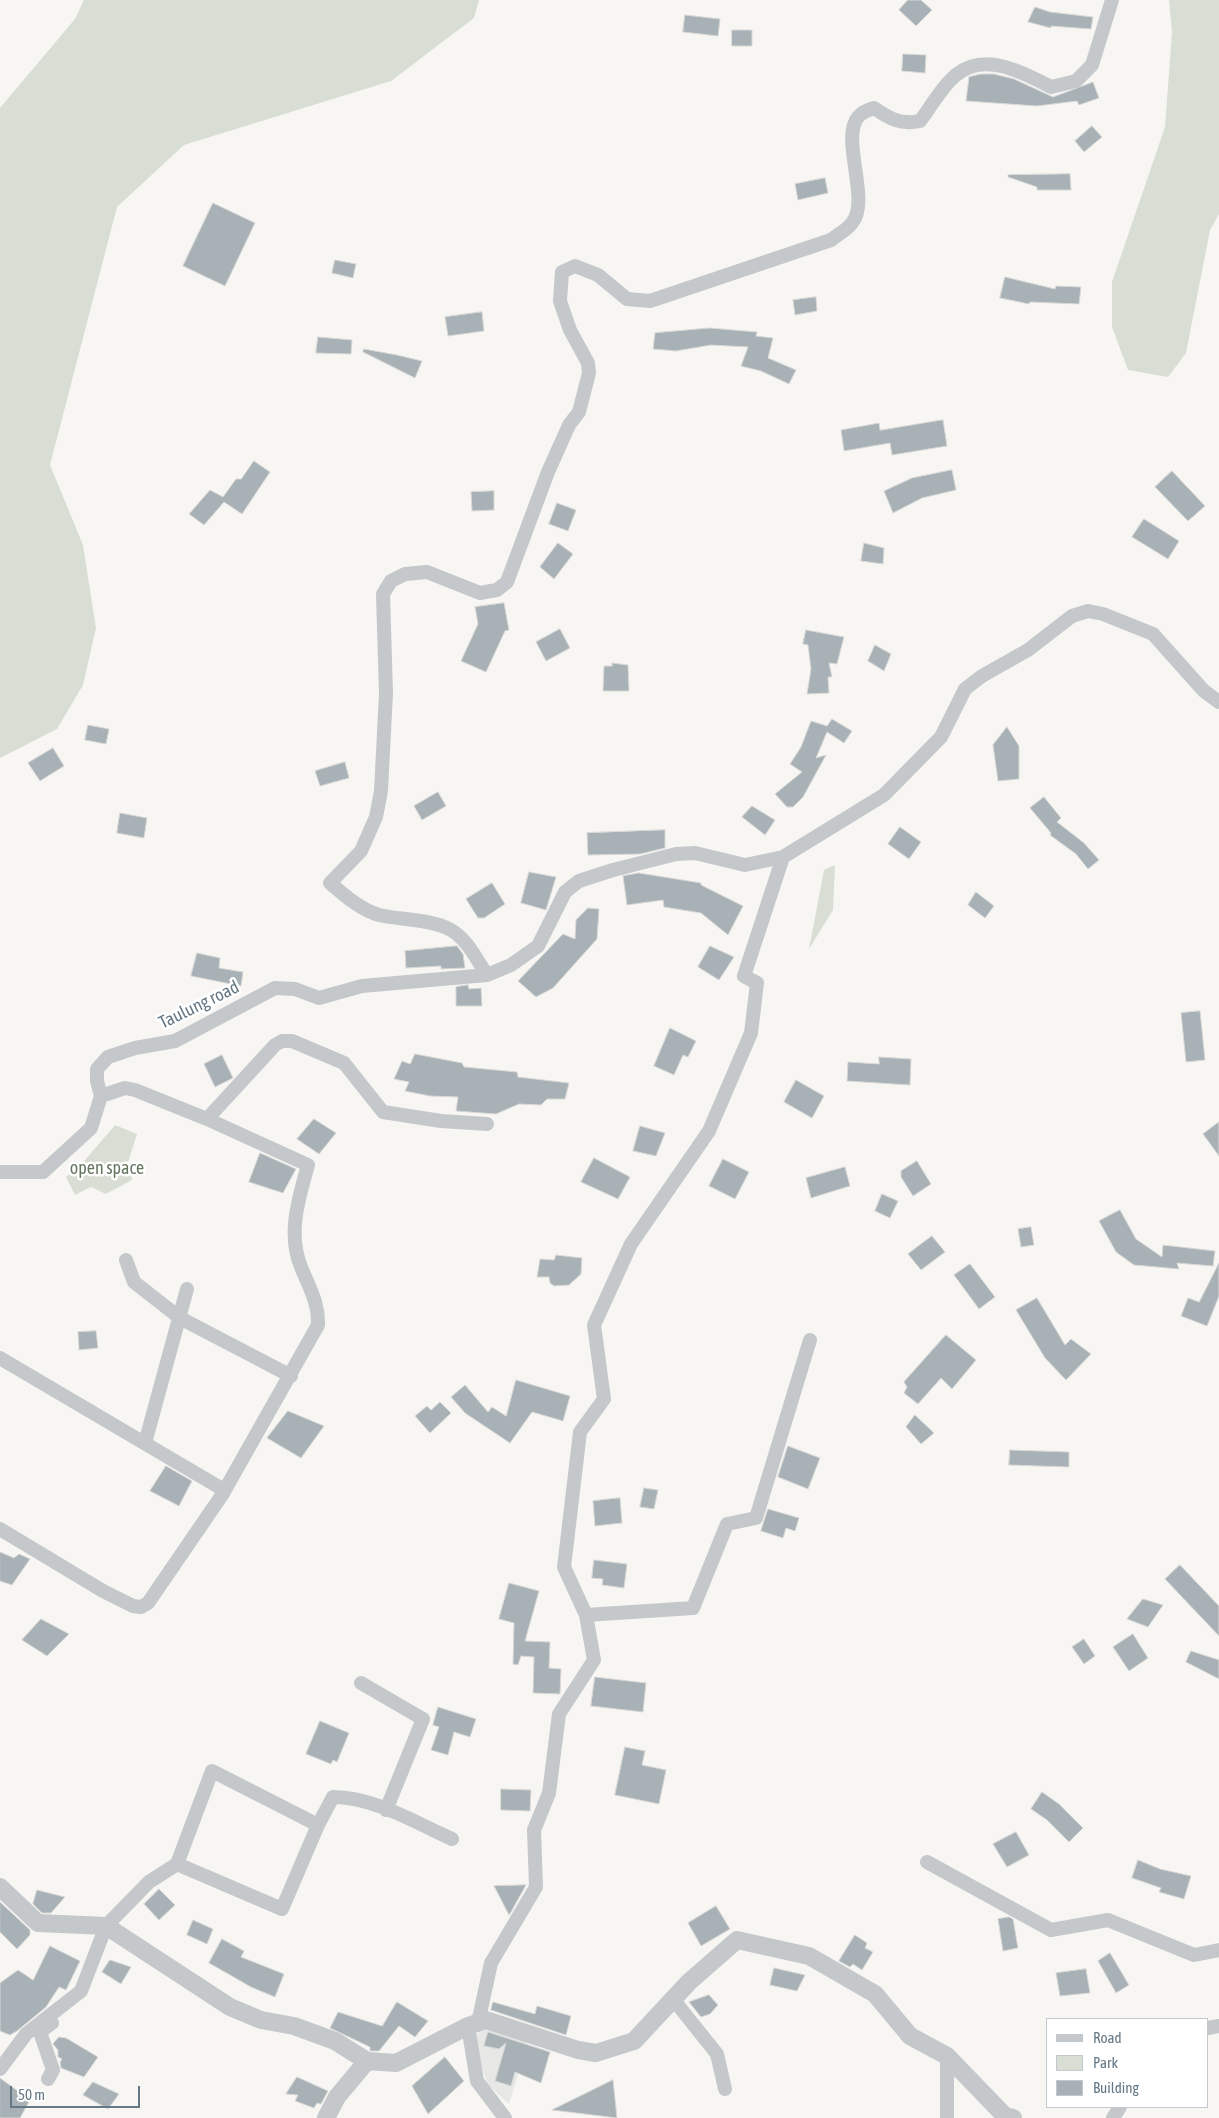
<!DOCTYPE html>
<style>
body{margin:0}
#map{position:relative;width:1219px;height:2118px;overflow:hidden;background:#f7f6f3;font-family:"Asap Condensed",sans-serif}
canvas{display:block}
.legend{position:absolute;left:1046px;top:2018px;width:162px;height:90px;box-sizing:border-box;background:#fff;border:1px solid #c1c9ce;margin:0;padding:6px 9px;list-style:none;font-size:15px;color:#657885}
.legend li{display:flex;align-items:center;gap:10px;height:25px}
.legend b{width:25px;border:1px solid #c1c9ce}
.scale{position:absolute;left:10px;top:2086px;width:130px;height:22px;box-sizing:border-box;border:2px solid #657885;border-top:0;padding-left:6px;font-size:15px;line-height:18px;white-space:nowrap;color:#657885;-webkit-text-stroke:4px #fff;paint-order:stroke}
</style>
<div id="map">
<canvas width="1219" height="2118"></canvas>
<ul class="legend">
<li><b style="height:6px;background:#c4c8cb"></b>Road</li>
<li><b style="height:14px;background:#d8ded4"></b>Park</li>
<li><b style="height:14px;background:#a8b1b6"></b>Building</li>
</ul>
<div class="scale">50 m</div>
</div>
<script>
const ctx = document.querySelector('canvas').getContext('2d');
ctx.lineJoin = 'round';
function paint(path, color) {
  ctx.fillStyle = color;
  ctx.fill(path, 'evenodd');
}
function trace(path, color, width, dash) {
  ctx.strokeStyle = color;
  ctx.lineWidth = width;
  ctx.lineCap = dash ? 'butt' : 'round';
  ctx.setLineDash(dash || []);
  ctx.stroke(path);
}
function label(font, color, halo, rows, align = 'center') {
  ctx.font = font + ' "Asap Condensed",sans-serif';
  ctx.lineWidth = 5;
  ctx.setLineDash([]);
  ctx.textBaseline = 'middle';
  ctx.strokeStyle = halo;
  ctx.fillStyle = color;
  for (const [text, x, y, turn = 0] of rows) {
    ctx.save();
    ctx.translate(x, y);
    ctx.rotate((+turn || 0) * Math.PI / 180);
    ctx.textAlign = isNaN(turn) ? turn : align;
    if (halo) ctx.strokeText(text, 0, 0);
    ctx.fillText(text, 0, 0);
    ctx.restore();
  }
}
const built = new Path2D(`
 M 486,2020 L 530,2034 L 509,2104 L 488,2085 L 473,2043 Z`);
const green = new Path2D(`
 M 84,0 L 479,0 L 474,18 L 391,81 L 184,145 L 117,207 L 50,465 L 83,545 L 96,628 L 83,685 L 57,729 L 0,758 L 0,108 L 75,19 Z
 M 1169,0 L 1219,0 L 1219,214 L 1210,230 L 1186,353 L 1168,377 L 1128,370 L 1112,327 L 1112,282 L 1165,127 L 1172,32 Z
 M 835,865 L 833,910 L 809,949 L 824,870 Z
 M 115,1125 L 137,1134 L 128,1162 L 132,1180 L 106,1194 L 91,1187 L 75,1195 L 66,1177 L 79,1167 Z`);
const building = new Path2D(`
 M 908,0 L 921,0 L 932,10 L 916,26 L 899,10 Z
 M 1035,7 L 1050,12 L 1093,17 L 1091,29 L 1051,26 L 1051,28 L 1028,22 Z
 M 685,15 L 720,19 L 718,36 L 683,32 Z
 M 732,30 L 752,30 L 752,46 L 732,46 Z
 M 903,54 L 926,55 L 925,73 L 902,71 Z
 M 981,74 L 994,74 L 1014,79 L 1053,97 L 1093,82 L 1099,98 L 1079,105 L 1077,101 L 1037,106 L 966,101 L 969,77 Z
 M 1092,126 L 1102,137 L 1084,152 L 1075,141 Z
 M 1070,174 L 1071,190 L 1037,190 L 1037,187 L 1008,177 L 1008,175 Z
 M 825,178 L 828,193 L 798,200 L 795,184 Z
 M 213,203 L 255,223 L 225,286 L 183,266 Z
 M 335,260 L 356,264 L 353,278 L 332,273 Z
 M 1005,277 L 1055,289 L 1056,286 L 1081,287 L 1079,304 L 1030,302 L 1029,304 L 1000,298 Z
 M 816,297 L 817,311 L 795,315 L 793,300 Z
 M 482,312 L 484,331 L 448,336 L 445,317 Z
 M 710,328 L 757,332 L 756,336 L 773,338 L 768,358 L 796,370 L 789,384 L 761,371 L 741,366 L 748,347 L 711,345 L 676,351 L 653,349 L 655,333 Z
 M 318,337 L 352,340 L 351,354 L 316,353 Z
 M 364,349 L 397,355 L 422,361 L 415,378 L 363,352 Z
 M 943,420 L 947,446 L 892,455 L 890,443 L 844,451 L 841,430 L 879,423 L 880,430 Z
 M 254,461 L 270,472 L 242,514 L 224,502 L 204,525 L 189,514 L 210,490 L 223,497 L 236,479 L 241,479 Z
 M 952,470 L 956,490 L 922,498 L 893,513 L 884,491 L 912,478 Z
 M 1172,471 L 1205,506 L 1188,521 L 1155,487 Z
 M 494,491 L 494,510 L 472,511 L 471,492 Z
 M 557,503 L 576,510 L 568,531 L 549,524 Z
 M 1144,519 L 1179,541 L 1168,559 L 1132,537 Z
 M 558,543 L 573,554 L 554,579 L 540,567 Z
 M 864,543 L 884,548 L 883,564 L 861,561 Z
 M 504,603 L 509,630 L 505,631 L 486,672 L 461,661 L 478,624 L 475,607 Z
 M 560,629 L 570,648 L 546,661 L 536,642 Z
 M 806,630 L 844,637 L 837,664 L 829,663 L 832,677 L 828,677 L 829,693 L 807,694 L 811,669 L 808,645 L 803,644 Z
 M 875,645 L 891,654 L 884,671 L 868,661 Z
 M 612,663 L 628,665 L 629,691 L 603,691 L 604,666 L 612,666 Z
 M 832,719 L 852,731 L 844,743 L 827,732 L 816,758 L 826,755 L 803,797 L 793,807 L 787,807 L 775,794 L 802,772 L 790,764 L 801,747 L 811,721 L 827,726 Z
 M 88,725 L 109,729 L 106,744 L 85,740 Z
 M 1007,727 L 1019,746 L 1019,779 L 998,781 L 993,745 Z
 M 53,748 L 64,766 L 40,781 L 28,763 Z
 M 345,762 L 349,778 L 320,786 L 315,771 Z
 M 438,792 L 446,806 L 422,820 L 414,806 Z
 M 1044,797 L 1061,818 L 1057,822 L 1084,843 L 1099,860 L 1088,869 L 1076,854 L 1050,835 L 1051,833 L 1030,808 Z
 M 752,806 L 775,820 L 765,835 L 742,817 Z
 M 120,813 L 147,818 L 144,838 L 117,833 Z
 M 900,827 L 921,842 L 909,859 L 888,844 Z
 M 665,830 L 665,848 L 640,854 L 588,855 L 587,833 Z
 M 529,872 L 556,877 L 546,910 L 521,903 Z
 M 639,873 L 701,883 L 701,885 L 743,906 L 728,935 L 701,913 L 664,907 L 663,900 L 627,905 L 623,876 Z
 M 492,883 L 505,904 L 484,918 L 478,918 L 466,899 Z
 M 976,892 L 994,906 L 985,918 L 968,905 Z
 M 588,908 L 599,909 L 597,939 L 553,988 L 536,997 L 518,981 L 563,934 L 575,939 L 576,920 Z
 M 457,946 L 463,954 L 465,968 L 441,969 L 441,966 L 406,968 L 405,951 Z
 M 710,946 L 734,957 L 719,980 L 698,967 Z
 M 197,953 L 220,958 L 219,968 L 243,972 L 241,986 L 191,976 Z
 M 468,985 L 469,989 L 481,988 L 482,1006 L 456,1006 L 456,987 Z
 M 1200,1011 L 1205,1060 L 1186,1062 L 1181,1013 Z
 M 670,1028 L 696,1041 L 688,1057 L 683,1055 L 674,1075 L 654,1066 Z
 M 415,1054 L 462,1063 L 464,1067 L 517,1072 L 518,1077 L 569,1083 L 565,1099 L 547,1099 L 541,1105 L 519,1104 L 496,1114 L 456,1111 L 458,1097 L 430,1096 L 405,1091 L 409,1082 L 394,1079 L 402,1061 L 410,1064 Z
 M 222,1055 L 233,1078 L 215,1087 L 204,1064 Z
 M 879,1057 L 911,1059 L 910,1085 L 847,1081 L 848,1062 L 879,1064 Z
 M 796,1080 L 824,1096 L 812,1118 L 784,1102 Z
 M 314,1119 L 336,1133 L 319,1154 L 297,1139 Z
 M 1219,1122 L 1219,1156 L 1203,1134 Z
 M 640,1126 L 665,1133 L 656,1156 L 633,1151 Z
 M 260,1153 L 296,1169 L 283,1193 L 249,1182 Z
 M 594,1158 L 630,1177 L 618,1199 L 581,1182 Z
 M 723,1159 L 749,1172 L 735,1199 L 709,1186 Z
 M 917,1161 L 931,1184 L 913,1196 L 901,1177 L 901,1171 Z
 M 845,1167 L 850,1186 L 811,1198 L 806,1178 Z
 M 882,1194 L 898,1201 L 890,1218 L 875,1211 Z
 M 1120,1210 L 1136,1239 L 1162,1257 L 1163,1245 L 1215,1251 L 1213,1266 L 1177,1263 L 1179,1269 L 1134,1265 L 1116,1252 L 1099,1221 Z
 M 1031,1227 L 1034,1245 L 1021,1247 L 1018,1229 Z
 M 932,1236 L 945,1252 L 921,1270 L 908,1254 Z
 M 556,1255 L 582,1258 L 581,1274 L 569,1285 L 554,1286 L 550,1283 L 549,1277 L 537,1277 L 540,1259 L 554,1260 Z
 M 1219,1263 L 1219,1296 L 1207,1326 L 1181,1316 L 1188,1298 L 1199,1302 Z
 M 970,1264 L 995,1297 L 979,1309 L 954,1275 Z
 M 1037,1298 L 1065,1345 L 1071,1339 L 1091,1354 L 1066,1380 L 1045,1358 L 1016,1310 Z
 M 96,1331 L 98,1348 L 79,1350 L 78,1332 Z
 M 946,1335 L 976,1360 L 952,1389 L 941,1378 L 918,1404 L 904,1393 L 907,1387 L 904,1382 Z
 M 516,1380 L 570,1396 L 563,1421 L 532,1412 L 510,1443 L 465,1413 L 451,1397 L 465,1385 L 488,1412 L 492,1407 L 506,1416 Z
 M 440,1402 L 451,1413 L 430,1433 L 415,1416 L 427,1406 L 431,1410 Z
 M 288,1411 L 324,1426 L 301,1458 L 267,1438 Z
 M 915,1415 L 934,1433 L 921,1444 L 906,1427 Z
 M 788,1446 L 820,1458 L 808,1489 L 778,1477 Z
 M 1010,1450 L 1069,1452 L 1069,1467 L 1009,1465 Z
 M 166,1466 L 192,1481 L 179,1506 L 150,1491 Z
 M 644,1488 L 658,1490 L 654,1509 L 640,1507 Z
 M 620,1498 L 622,1523 L 595,1526 L 593,1501 Z
 M 768,1509 L 799,1518 L 795,1531 L 786,1528 L 783,1538 L 761,1531 Z
 M 0,1552 L 14,1558 L 19,1554 L 30,1559 L 12,1585 L 0,1581 Z
 M 594,1560 L 627,1564 L 624,1588 L 602,1585 L 603,1579 L 592,1578 Z
 M 1180,1565 L 1219,1606 L 1219,1636 L 1165,1579 Z
 M 509,1583 L 539,1591 L 525,1641 L 550,1642 L 549,1668 L 561,1669 L 560,1694 L 533,1693 L 534,1657 L 521,1656 L 518,1665 L 513,1664 L 514,1623 L 499,1619 Z
 M 1143,1599 L 1163,1605 L 1148,1627 L 1127,1619 Z
 M 41,1619 L 69,1634 L 47,1656 L 22,1640 Z
 M 1133,1634 L 1148,1658 L 1129,1671 L 1113,1647 Z
 M 1084,1639 L 1095,1656 L 1084,1664 L 1072,1647 Z
 M 1191,1651 L 1219,1660 L 1219,1679 L 1186,1662 Z
 M 595,1677 L 646,1683 L 643,1712 L 591,1706 Z
 M 438,1707 L 476,1719 L 470,1737 L 454,1732 L 448,1755 L 431,1750 L 439,1727 L 433,1725 Z
 M 320,1721 L 349,1733 L 337,1762 L 333,1760 L 331,1764 L 306,1754 Z
 M 625,1747 L 645,1751 L 642,1765 L 666,1770 L 659,1804 L 615,1795 Z
 M 501,1789 L 531,1790 L 530,1811 L 501,1810 Z
 M 1042,1792 L 1059,1804 L 1083,1828 L 1069,1842 L 1047,1820 L 1031,1809 Z
 M 1016,1832 L 1029,1855 L 1007,1867 L 993,1844 Z
 M 1138,1860 L 1160,1869 L 1191,1876 L 1184,1899 L 1159,1892 L 1161,1888 L 1132,1878 Z
 M 526,1885 L 511,1912 L 509,1915 L 494,1886 Z
 M 159,1889 L 175,1905 L 159,1920 L 144,1904 Z
 M 37,1890 L 65,1897 L 51,1913 L 42,1913 L 33,1904 Z
 M 0,1902 L 30,1930 L 30,1935 L 17,1949 L 0,1932 Z
 M 716,1906 L 730,1929 L 701,1946 L 688,1923 Z
 M 1009,1917 L 1013,1919 L 1018,1948 L 1003,1951 L 998,1919 Z
 M 193,1920 L 213,1929 L 207,1944 L 187,1935 Z
 M 855,1935 L 867,1943 L 865,1948 L 873,1952 L 862,1970 L 853,1964 L 850,1967 L 839,1961 Z
 M 222,1939 L 244,1951 L 241,1957 L 284,1974 L 275,1997 L 251,1987 L 209,1963 Z
 M 50,1946 L 80,1961 L 66,1990 L 59,1987 L 46,2007 L 17,2031 L 10,2035 L 0,2031 L 0,1983 L 18,1970 L 33,1980 Z
 M 1110,1953 L 1129,1985 L 1116,1993 L 1098,1961 Z
 M 110,1960 L 131,1967 L 121,1984 L 102,1972 Z
 M 774,1968 L 805,1975 L 797,1991 L 770,1985 Z
 M 1086,1969 L 1090,1993 L 1060,1996 L 1056,1973 Z
 M 709,1995 L 718,2005 L 710,2014 L 701,2017 L 689,2002 Z
 M 397,2002 L 428,2021 L 415,2037 L 399,2026 L 379,2051 L 370,2051 L 370,2047 L 330,2028 L 338,2012 L 382,2026 Z
 M 493,2002 L 535,2014 L 537,2006 L 571,2016 L 566,2035 L 491,2010 Z
 M 488,2032 L 550,2052 L 541,2083 L 515,2072 L 511,2086 L 495,2081 L 506,2043 L 499,2049 L 484,2046 Z
 M 59,2037 L 66,2038 L 98,2057 L 84,2077 L 61,2068 L 60,2062 L 62,2059 L 58,2057 L 58,2050 L 53,2044 Z
 M 445,2057 L 464,2081 L 428,2114 L 412,2086 Z
 M 297,2077 L 328,2091 L 321,2104 L 317,2103 L 314,2108 L 295,2101 L 298,2095 L 286,2094 Z
 M 0,2078 L 30,2100 L 20,2118 L 0,2118 Z
 M 613,2080 L 617,2118 L 552,2110 Z
 M 93,2082 L 119,2094 L 108,2109 L 83,2095 Z`);
const minor = new Path2D(`
 M 487,975 C 477,960 467,939 451,930 C 431,919 401,920 379,915 C 361,910 344,895 330,883 L 361,851 L 376,817 L 381,791 L 386,693 L 383,594 L 391,581 L 405,574 L 427,572 L 480,593 L 497,590 L 507,582 L 548,472 L 569,425 L 579,412 L 589,373 L 588,363 L 570,330 L 560,301 L 562,272 L 575,266 L 598,275 L 627,299 L 650,301 L 831,240 C 837,235 847,230 852,223 C 871,201 840,138 858,117 C 862,112 868,110 874,108 C 890,119 901,125 920,121 C 931,107 942,86 956,75 C 985,51 1024,73 1051,87 L 1076,81 L 1092,65 L 1112,0
 M 207,1119 L 275,1045 L 282,1041 L 292,1041 L 344,1063 L 383,1112 L 441,1121 L 487,1124
 M 0,1172 L 43,1172 L 91,1128 L 101,1096 L 97,1081 L 97,1069 L 108,1057 L 135,1048 L 175,1041 L 275,988 L 295,989 L 319,998 L 362,986 L 487,975 L 511,965 L 538,946 L 565,892 L 579,881 L 613,870 L 676,854 L 695,853 L 745,865 L 783,857 L 884,795 L 941,737 L 965,689 L 982,676 L 1028,650 L 1072,616 L 1088,611 L 1103,614 L 1153,634 L 1204,691 L 1219,702
 M 126,1260 L 134,1282 L 180,1318 L 291,1376
 M 0,1358 L 224,1490
 M 145,1443 L 187,1289
 M 0,1529 L 103,1591 L 133,1606 L 141,1607 L 148,1603 L 222,1495 L 318,1325 C 319,1303 309,1287 301,1267 C 287,1233 299,1198 308,1165 L 207,1119 L 135,1090 L 125,1088 L 101,1096
 M 586,1615 L 564,1567 L 580,1432 L 604,1399 L 594,1325 L 631,1244 L 709,1131 L 751,1033 L 757,983 L 744,976 L 783,857
 M 361,1683 L 423,1719 L 386,1810
 M 927,1862 L 1051,1930 L 1108,1920 L 1194,1955 L 1219,1950
 M 177,1864 L 212,1771 L 318,1825
 M 673,1999 L 717,2054 L 725,2089
 M 478,2023 L 491,1963 L 536,1887 L 534,1830 L 549,1793 L 559,1714 L 594,1660 L 586,1615 L 693,1608 L 727,1524 L 756,1518 L 810,1340
 M 468,2026 L 477,2081 L 505,2118
 M 1208,2028 L 1219,2026
 M 0,2069 L 26,2034 L 81,1991 L 106,1926 L 149,1882 L 177,1864 L 282,1909 L 318,1825 L 333,1797 C 374,1797 416,1823 452,1839
 M 48,2079 L 53,2070 L 40,2032 L 52,2023
 M 947,2118 L 947,2056
 M 1113,2118 L 1120,2107`);
const tertiary = new Path2D(`
 M 0,1887 L 38,1923 L 106,1926 L 230,2007 L 261,2020 L 294,2026 L 335,2041 L 367,2061 L 396,2063 L 468,2026 L 486,2020 L 578,2050 L 596,2053 L 634,2041 L 689,1982 L 737,1940 L 809,1956 L 875,1994 L 910,2036 L 947,2056 L 1005,2116 L 1013,2118
 M 326,2118 L 337,2097 L 367,2061`);
const streetNames = [
 ["Taulung road",199,1005,-26]
];
const parkNames = [
 ["open space",107,1168]
];
paint(built, '#e7e8e6');
paint(green, '#d8ded4');
paint(building, '#a8b1b6');
trace(building, '#d8d8d6', 1);
trace(minor, '#c4c8cb', 14);
trace(tertiary, '#c4c8cb', 18);
label('18px', '#657885', '#fff', streetNames);
label('18px', '#667760', '#fff', parkNames);
</script>
